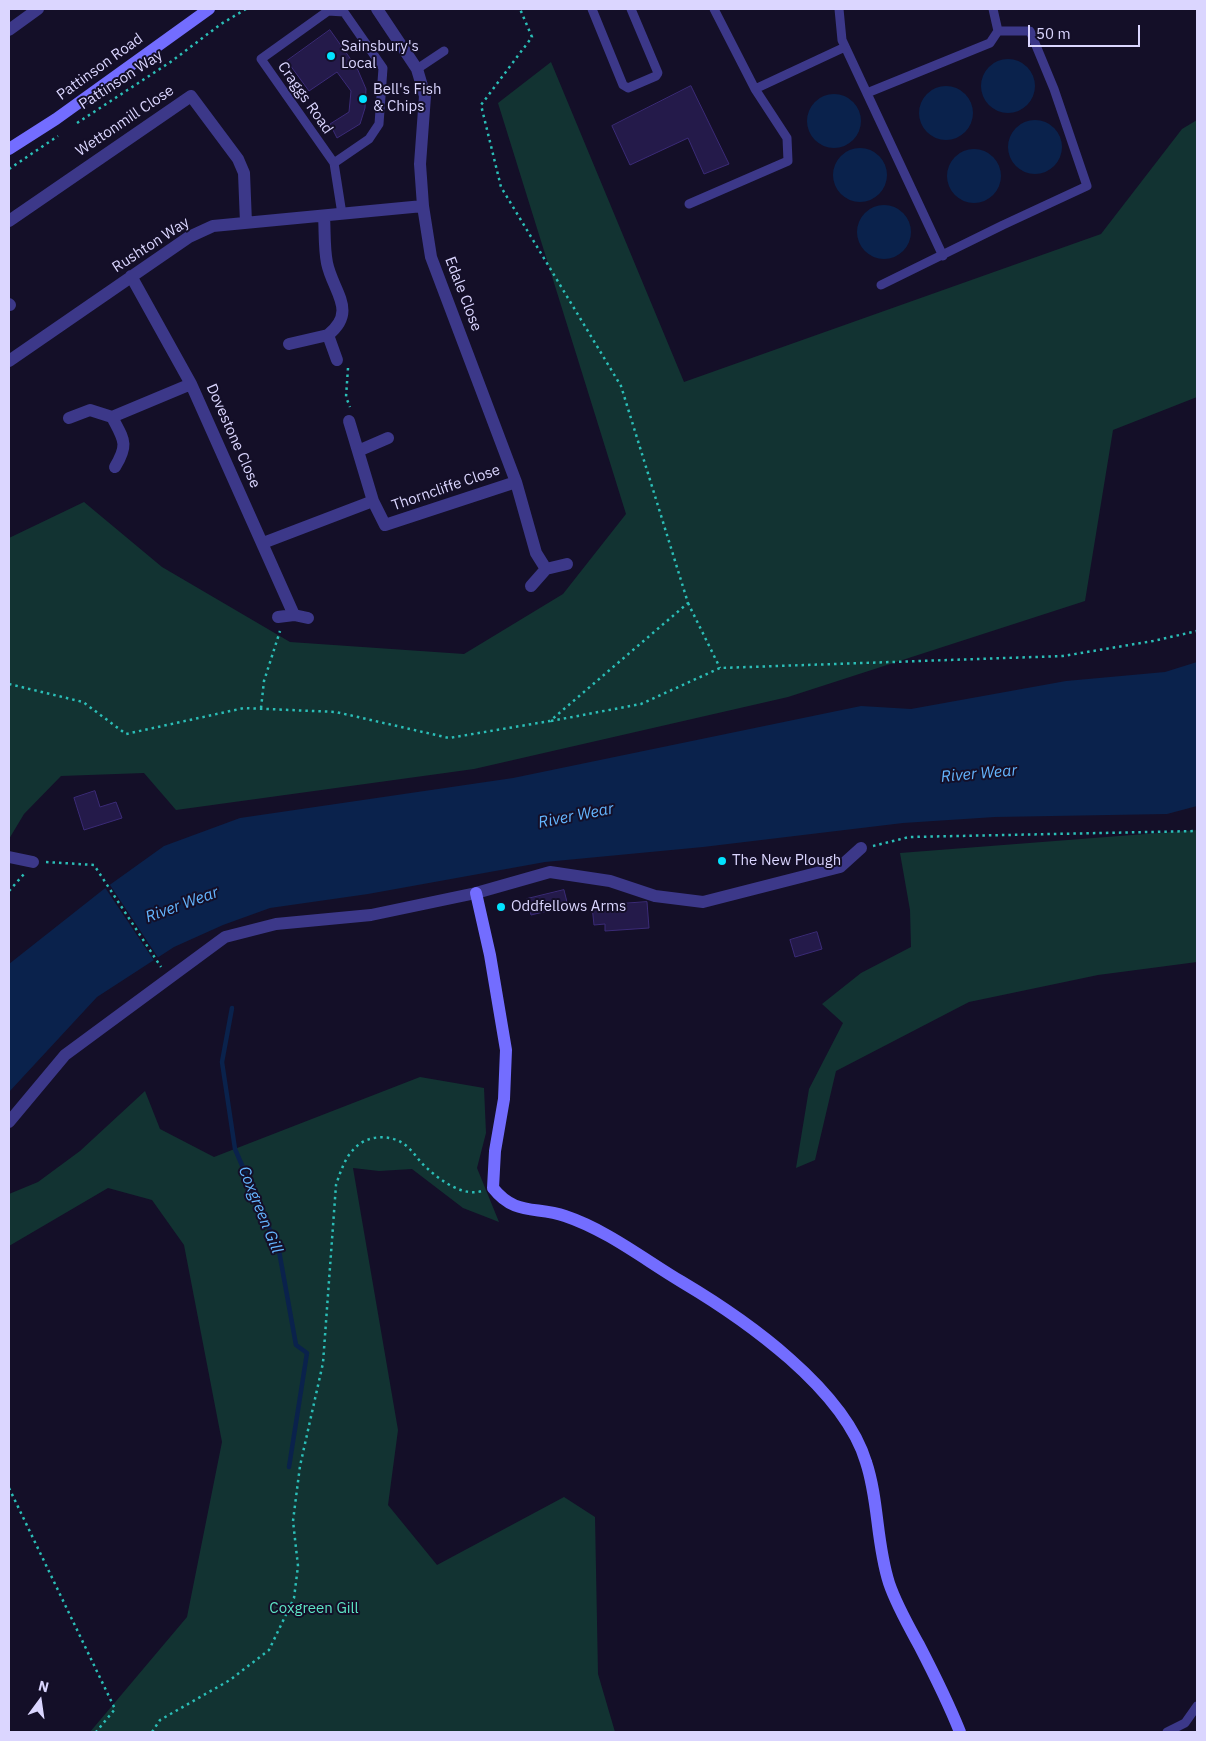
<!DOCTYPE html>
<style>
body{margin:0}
#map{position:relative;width:1206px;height:1741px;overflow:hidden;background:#140f28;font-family:"IBM Plex Sans",sans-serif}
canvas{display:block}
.frame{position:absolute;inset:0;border:10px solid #dbd6ff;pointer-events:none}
.north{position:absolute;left:15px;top:1676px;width:50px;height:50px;-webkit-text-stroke:4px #140f28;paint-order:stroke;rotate:14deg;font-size:14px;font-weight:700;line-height:20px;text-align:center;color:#dbd6ff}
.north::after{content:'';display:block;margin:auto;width:18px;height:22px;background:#dbd6ff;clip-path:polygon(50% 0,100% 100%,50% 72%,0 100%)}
.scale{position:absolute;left:1028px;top:25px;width:112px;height:22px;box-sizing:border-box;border:2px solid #dbd6ff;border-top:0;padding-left:6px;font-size:15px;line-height:18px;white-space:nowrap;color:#dbd6ff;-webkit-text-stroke:4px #140f28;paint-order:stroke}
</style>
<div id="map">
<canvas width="1206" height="1741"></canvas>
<div class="frame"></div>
<div class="north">N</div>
<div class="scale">50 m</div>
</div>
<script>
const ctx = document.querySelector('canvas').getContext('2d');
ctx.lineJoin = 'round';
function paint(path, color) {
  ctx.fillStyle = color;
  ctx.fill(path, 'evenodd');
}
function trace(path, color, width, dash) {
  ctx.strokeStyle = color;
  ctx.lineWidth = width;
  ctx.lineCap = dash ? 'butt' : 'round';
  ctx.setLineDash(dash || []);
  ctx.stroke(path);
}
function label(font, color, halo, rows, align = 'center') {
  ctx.font = font + ' "IBM Plex Sans",sans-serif';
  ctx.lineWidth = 4;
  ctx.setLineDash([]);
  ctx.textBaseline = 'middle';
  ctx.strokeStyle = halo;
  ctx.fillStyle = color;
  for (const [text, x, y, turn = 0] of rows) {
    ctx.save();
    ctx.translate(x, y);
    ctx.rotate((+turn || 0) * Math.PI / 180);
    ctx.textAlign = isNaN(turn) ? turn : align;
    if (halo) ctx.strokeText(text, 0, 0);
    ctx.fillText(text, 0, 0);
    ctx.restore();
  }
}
const green = new Path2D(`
 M 551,62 L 684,382 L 1101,234 L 1182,129 L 1197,120 L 1197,397 L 1113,430 L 1085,601 L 788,697 L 474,769 L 176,810 L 144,773 L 61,776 L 24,814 L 9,839 L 9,538 L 84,502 L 162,567 L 290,642 L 464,654 L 563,594 L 626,514 L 498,103 Z
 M 1197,830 L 1197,962 L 1098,975 L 969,1002 L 836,1071 L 815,1160 L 796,1168 L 809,1089 L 843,1023 L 822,1004 L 861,973 L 911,947 L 910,910 L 900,853 Z
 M 420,1077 L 484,1088 L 486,1133 L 477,1168 L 499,1222 L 463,1208 L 412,1169 L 379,1171 L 353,1168 L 398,1430 L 388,1505 L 437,1565 L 564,1497 L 595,1517 L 598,1674 L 615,1732 L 90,1732 L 187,1617 L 222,1442 L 184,1245 L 152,1200 L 108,1188 L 9,1246 L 9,1194 L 38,1182 L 80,1151 L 145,1091 L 160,1129 L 214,1157 Z`);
const water = new Path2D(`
 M981 86a27 27 0 1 1 54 0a27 27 0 1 1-54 0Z
 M919 113a27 27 0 1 1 54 0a27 27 0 1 1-54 0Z
 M807 121a27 27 0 1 1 54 0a27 27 0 1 1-54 0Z
 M1008 147a27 27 0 1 1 54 0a27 27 0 1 1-54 0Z
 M833 175a27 27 0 1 1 54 0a27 27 0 1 1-54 0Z
 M947 176a27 27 0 1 1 54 0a27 27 0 1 1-54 0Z
 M857 232a27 27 0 1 1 54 0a27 27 0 1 1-54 0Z
 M 1197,662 L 1197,806 L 1167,814 L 995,817 L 903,823 L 703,847 L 545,862 L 368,894 L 270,908 L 223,925 L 174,947 L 97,997 L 9,1092 L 9,964 L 104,889 L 164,846 L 240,818 L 513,778 L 861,706 L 911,709 L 1066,681 L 1165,672 Z`);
const pier = new Path2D(`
 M 108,882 L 159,959 L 155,962 L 104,886 Z`);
const stream = new Path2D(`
 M 232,1008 L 222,1062 L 235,1149 L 279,1251 L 296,1345 L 307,1353 L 289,1467`);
const building = new Path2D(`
 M 330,30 L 357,68 L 366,89 L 365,108 L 360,124 L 337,138 L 330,124 L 349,112 L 351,91 L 337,72 L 309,91 L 287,61 Z
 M 691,86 L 729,164 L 704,174 L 688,138 L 630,165 L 612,126 Z
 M 95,791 L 100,807 L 116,802 L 122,818 L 84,830 L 74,798 Z
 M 564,890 L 568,906 L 531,915 L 527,899 Z
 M 647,902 L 649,928 L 605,931 L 605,924 L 594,925 L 592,906 Z
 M 817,932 L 822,949 L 795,957 L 790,940 Z`);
const path = new Path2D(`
 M 77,123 L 172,61 L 221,24 L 246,9
 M 9,169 L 58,136
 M 348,368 L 346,397 L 350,407
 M 688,603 L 720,668
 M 9,684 L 83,702 L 126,734 L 244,708 L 336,712 L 449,738 L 550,721 L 688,603 L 621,386 L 501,187 L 481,105 L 532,37 L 520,9
 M 261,708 L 264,681 L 280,631
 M 551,721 L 641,704 L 720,668 L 1063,656 L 1153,641 L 1197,631
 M 873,846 L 909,837 L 1197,831
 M 46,862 L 94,865 L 161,967
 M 9,891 L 24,874
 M 9,1488 L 115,1709 L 96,1732
 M 152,1732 L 160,1720 L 230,1680 L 269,1650 L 294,1598 L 298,1566 L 293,1521 L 300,1466 L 323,1363 L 336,1185 C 340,1173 345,1157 355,1148 C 367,1135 390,1134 404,1144 C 413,1150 419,1162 428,1169 C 441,1181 464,1197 482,1191`);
const lane = new Path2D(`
 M 592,9 L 623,85 L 628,88 L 656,76 L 658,73 L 631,9
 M 839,9 L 842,40 L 943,256
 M 417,69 L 444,51
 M 755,89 L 845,47
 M 867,93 L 990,43 L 998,31 L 993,9
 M 334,163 L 369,139 L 379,124 L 383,68 L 344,12 L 328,11 L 261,59 L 334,163 L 342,214
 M 689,204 L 788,161 L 787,138 L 755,89 L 714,9
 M 881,285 L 1003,225 L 1087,186 L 1054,89 L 1030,31 L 998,31
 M 1167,1732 L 1185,1723 L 1197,1706`);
const street = new Path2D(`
 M 377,9 L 417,69 L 425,96 L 420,164 L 423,206 L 431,257 L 516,482 L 536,553 L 546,569 L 567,564
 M 9,30 L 38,9
 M 324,216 C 325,232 324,248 327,263 C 333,292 358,311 328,335 L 337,360
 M 9,221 L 191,96 L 238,159 L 244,173 L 246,223
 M 131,276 L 191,384 L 294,615
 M 9,304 L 10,305
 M 289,344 L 328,335
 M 9,361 L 189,237 L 213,226 L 423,206
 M 112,417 L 191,384
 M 69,418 L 90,410 L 112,417 C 124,440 129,444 115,467
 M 349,421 L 358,451
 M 373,501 L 358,451 L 388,438
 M 263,543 L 373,501 L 385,525 L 516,482
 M 531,586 L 546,569
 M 278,617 L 294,615 L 308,618
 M 9,857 L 33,862
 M 9,1122 L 65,1055 L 225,937 L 276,924 L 371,915 L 476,893 L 550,872 L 610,881 L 655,896 L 703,902 L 840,867 L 861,848`);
const secondary = new Path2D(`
 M 9,149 L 56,119 L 209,9
 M 476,893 L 490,955 L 506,1050 L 504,1099 L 495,1151 L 493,1188 C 515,1216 536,1206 565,1216 C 607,1230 645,1260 682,1282 C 746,1320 844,1389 866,1462 C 879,1501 876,1543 889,1583 C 896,1604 908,1625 919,1645 C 934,1674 948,1702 960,1732`);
const markers = [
 [331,56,5,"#02e3ff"],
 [363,99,5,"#02e3ff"],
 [722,861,5,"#02e3ff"],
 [501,907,5,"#02e3ff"]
];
const poiNames = [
 ["Sainsbury's",341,47],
 ["Local",341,64],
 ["Bell's Fish",373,90],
 ["& Chips",373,107],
 ["The New Plough",732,861],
 ["Oddfellows Arms",511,907]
];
const streetNames = [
 ["Pattinson Road",100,67,-36],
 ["Pattinson Way",121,80,-33],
 ["Craggs Road",305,98,55],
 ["Wettonmill Close",125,121,-34],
 ["Rushton Way",151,245,-33],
 ["Edale Close",463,294,69],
 ["Dovestone Close",233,436,66],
 ["Thorncliffe Close",446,488,-19]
];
const parkNames = [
 ["Coxgreen Gill",314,1609]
];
const waterNames = [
 ["River Wear",979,774,-5],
 ["River Wear",576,816,-11],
 ["River Wear",182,905,-20],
 ["Coxgreen Gill",260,1210,68]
];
paint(green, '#123332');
paint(water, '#0a224c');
paint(pier, '#140f28');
trace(stream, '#0a224c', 4.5);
paint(building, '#241a4a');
trace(building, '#3b2b77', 1);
trace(path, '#2bbeb7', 2.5, [2.5, 4]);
trace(lane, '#3c3889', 9);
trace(street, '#3c3889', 12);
trace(secondary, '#736dff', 12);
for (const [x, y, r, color] of markers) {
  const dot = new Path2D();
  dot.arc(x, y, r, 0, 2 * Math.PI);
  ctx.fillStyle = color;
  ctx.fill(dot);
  trace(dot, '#140f28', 2);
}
label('15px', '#dbd6ff', '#140f28', poiNames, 'left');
label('15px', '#dbd6ff', '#140f28', streetNames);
label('15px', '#5de4c4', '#140f28', parkNames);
label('italic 16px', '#64b6ff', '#140f28', waterNames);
</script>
